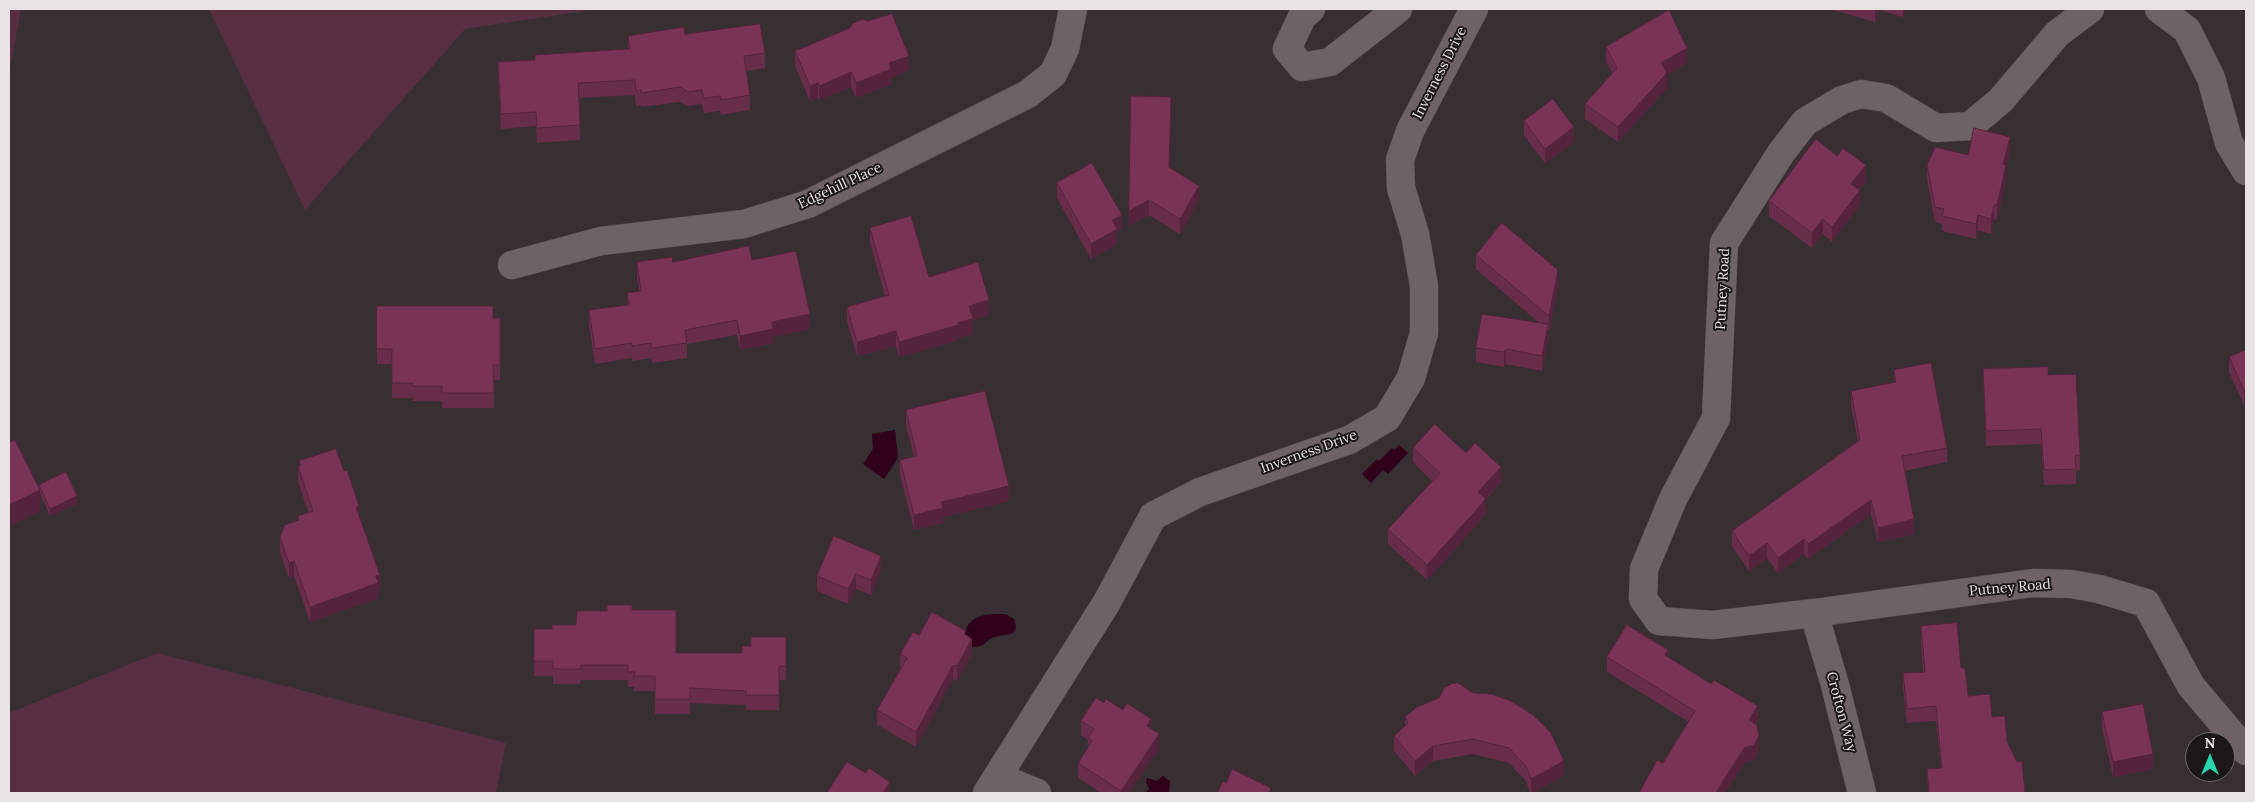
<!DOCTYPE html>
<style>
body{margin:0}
#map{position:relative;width:2255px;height:802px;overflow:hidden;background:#382f32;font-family:Lora,serif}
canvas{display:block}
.frame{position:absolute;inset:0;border:10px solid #e9e3e5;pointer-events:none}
.north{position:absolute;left:2185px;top:732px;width:50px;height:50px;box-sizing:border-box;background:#1c181a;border:1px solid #6e696b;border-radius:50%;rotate:0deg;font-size:14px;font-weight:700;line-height:20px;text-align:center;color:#e9e3e5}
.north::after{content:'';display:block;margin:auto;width:18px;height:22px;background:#28d5ad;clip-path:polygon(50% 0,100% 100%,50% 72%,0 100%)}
</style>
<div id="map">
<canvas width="2255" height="802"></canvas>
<div class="frame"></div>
<div class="north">N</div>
</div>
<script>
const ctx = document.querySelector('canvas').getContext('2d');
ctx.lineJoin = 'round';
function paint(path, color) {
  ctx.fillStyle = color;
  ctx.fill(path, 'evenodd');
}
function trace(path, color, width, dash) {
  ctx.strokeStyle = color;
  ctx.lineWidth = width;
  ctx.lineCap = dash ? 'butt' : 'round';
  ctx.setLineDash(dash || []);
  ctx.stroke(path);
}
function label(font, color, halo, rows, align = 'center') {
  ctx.font = font + ' Lora,serif';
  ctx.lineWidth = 4;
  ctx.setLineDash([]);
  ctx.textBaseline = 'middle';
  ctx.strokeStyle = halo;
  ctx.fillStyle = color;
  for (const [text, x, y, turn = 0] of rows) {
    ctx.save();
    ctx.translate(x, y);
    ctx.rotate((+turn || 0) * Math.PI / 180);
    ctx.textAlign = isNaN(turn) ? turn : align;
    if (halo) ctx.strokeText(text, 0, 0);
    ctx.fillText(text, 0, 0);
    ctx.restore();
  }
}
const green = new Path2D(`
 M 9,9 L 21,9 L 9,75 Z
 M 209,9 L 598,9 L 465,29 L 305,210 Z
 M 157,653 L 506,743 L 496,793 L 9,793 L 9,713 Z`);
const water = new Path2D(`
 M 895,430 L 898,458 L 884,479 L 863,464 L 873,449 L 872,434 Z
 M 1399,445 L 1408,453 L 1388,474 L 1383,470 L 1371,483 L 1362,474 L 1377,459 L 1379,461 L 1392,448 L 1394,450 Z
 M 995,614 L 1005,614 L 1014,619 C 1021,638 1005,633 995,637 C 984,640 987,647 973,647 L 968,643 L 965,634 C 968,618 980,615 995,614 Z
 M 1163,776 L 1170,781 L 1169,793 L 1144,793 L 1149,789 L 1146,782 L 1147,778 L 1157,781 Z`);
const minor = new Path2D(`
 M 1311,9 L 1302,17 L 1287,49 L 1302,67 L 1330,62 L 1398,9
 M 2159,9 L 2187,30 L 2211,78 L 2229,143 L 2246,171
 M 512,265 L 601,241 L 744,224 L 808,204 L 1028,94 L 1053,74 L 1065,49 L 1073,9
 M 1814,613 L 2033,583 L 2071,584 L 2099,589 L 2146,603 L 2191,686 L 2246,751
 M 998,777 L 1037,793
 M 987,793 L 1107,602 L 1153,516 L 1200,492 L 1349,440 L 1387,418 L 1411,378 L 1424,333 L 1424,286 L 1415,234 L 1401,188 L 1400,160 L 1410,131 L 1474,9
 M 1862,793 L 1835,685 L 1814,613 L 1713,625 L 1659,621 L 1643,599 L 1644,569 L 1673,499 L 1716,418 L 1724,243 L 1781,153 L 1805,122 L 1842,100 L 1861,94 L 1886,98 L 1936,128 L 1970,126 L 2001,100 L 2057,34 L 2090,9`);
const wall = new Path2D(`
 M 1830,9 L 1906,9 L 1903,17 L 1879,10 L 1875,22 Z
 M 685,34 L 765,53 L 765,68 L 746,71 L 750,95 L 750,110 L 721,115 L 720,111 L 704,113 L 702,104 L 688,106 L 680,102 L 641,107 L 641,105 L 636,106 L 635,95 L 579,98 L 580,140 L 537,143 L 536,126 L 501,129 L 498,77 L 498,62 L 535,60 L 535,55 L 628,49 L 628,36 Z
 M 1606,47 L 1687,63 L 1667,74 L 1667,88 L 1618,142 L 1585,119 L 1585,104 L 1612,73 L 1606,62 Z
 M 795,51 L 909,70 L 891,78 L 891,84 L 856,98 L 851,87 L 819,100 L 818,98 L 810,101 L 795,66 Z
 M 1171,112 L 1169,167 L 1199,200 L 1180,234 L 1149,215 L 1129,226 Z
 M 1524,121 L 1574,142 L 1545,163 L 1524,136 Z
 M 2010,152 L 2006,165 L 2006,180 L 1997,220 L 1994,219 L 1991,234 L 1978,230 L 1976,239 L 1942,231 L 1942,224 L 1935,222 L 1927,180 L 1927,165 L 1968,155 Z
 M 1866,180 L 1859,190 L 1860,205 L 1832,242 L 1823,234 L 1812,248 L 1769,216 L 1769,201 Z
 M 1057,183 L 1122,229 L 1117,232 L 1117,244 L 1091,259 L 1057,198 Z
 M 870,228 L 929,277 L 989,315 L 973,320 L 973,334 L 958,338 L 958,340 L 899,357 L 896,346 L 857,356 L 847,322 L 847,307 L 885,296 L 870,243 Z
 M 1476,255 L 1558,285 L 1549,331 L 1548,330 L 1548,338 L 1542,371 L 1506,364 L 1504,367 L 1476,362 L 1476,348 L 1538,322 L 1476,269 Z
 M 752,260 L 810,329 L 773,337 L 773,343 L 740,350 L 737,335 L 687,344 L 687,358 L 652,363 L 651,358 L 632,361 L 632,358 L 595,364 L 589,325 L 589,310 L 627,305 L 627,293 L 639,291 L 637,277 L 637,262 L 673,262 Z
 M 377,306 L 493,318 L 500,318 L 500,380 L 494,380 L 494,408 L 442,408 L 442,401 L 413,401 L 413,398 L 392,398 L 392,364 L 377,364 Z
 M 2246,350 L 2246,404 L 2244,405 L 2229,372 L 2229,357 Z
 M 1983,369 L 2048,375 L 2080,455 L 2080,470 L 2076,471 L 2076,484 L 2044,485 L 2041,444 L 1986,446 Z
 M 1894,370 L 1947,448 L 1947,462 L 1904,471 L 1914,534 L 1878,542 L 1871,514 L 1808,559 L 1804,554 L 1778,573 L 1767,558 L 1749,571 L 1732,546 L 1732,531 L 1858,441 L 1851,405 L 1851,391 L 1894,382 Z
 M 906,410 L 1009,501 L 943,517 L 943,523 L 914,530 L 900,475 L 900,460 L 914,457 L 906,425 Z
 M 9,443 L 39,489 L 39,485 L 77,504 L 50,516 L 40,493 L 40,511 L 9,526 Z
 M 1413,448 L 1466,453 L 1501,482 L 1486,499 L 1486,514 L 1427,580 L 1388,544 L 1388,529 L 1432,481 L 1413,462 Z
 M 299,461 L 359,516 L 380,590 L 378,590 L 378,598 L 310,622 L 294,576 L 289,578 L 280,552 L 280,537 L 298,521 L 298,516 L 308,512 L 298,481 L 298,466 L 299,466 Z
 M 881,571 L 871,595 L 856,589 L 848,604 L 817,591 L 817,576 Z
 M 632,610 L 676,653 L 742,653 L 751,646 L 786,637 L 786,680 L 779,680 L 779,710 L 746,710 L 746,705 L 690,703 L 690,714 L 655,714 L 655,691 L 634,691 L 634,687 L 628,687 L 628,680 L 581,680 L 580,684 L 553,684 L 553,676 L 534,676 L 534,629 L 552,629 L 576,625 L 607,611 Z
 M 1921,626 L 1961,668 L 1968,696 L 1992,717 L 2007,741 L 2025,793 L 1928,793 L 1927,769 L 1941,768 L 1936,721 L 1907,723 L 1903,688 L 1903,673 L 1923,672 L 1921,641 Z
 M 919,635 L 966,635 L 972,654 L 957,681 L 953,679 L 916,747 L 877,725 L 877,710 L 900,669 L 900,654 Z
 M 1607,657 L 1668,657 L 1758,721 L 1756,724 L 1759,751 L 1754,760 L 1744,763 L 1725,793 L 1639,793 L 1663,763 L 1689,722 L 1607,672 Z
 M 1439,698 L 1564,776 L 1532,793 L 1530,793 L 1526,781 L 1509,763 L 1473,754 L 1433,761 L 1415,776 L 1394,751 L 1394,736 L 1405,726 L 1405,717 Z
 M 1104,703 L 1151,729 L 1159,749 L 1129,793 L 1101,793 L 1078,778 L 1078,763 L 1088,748 L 1088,740 L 1081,735 L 1081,721 Z
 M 2102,712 L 2153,769 L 2113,777 L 2102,727 Z`);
const shadedWall = new Path2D(`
 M 1875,9 L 1879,9 L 1879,10 L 1875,22 Z
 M 1903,9 L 1906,9 L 1903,17 Z
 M 1687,48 L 1687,63 L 1667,74 L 1667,88 L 1618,142 L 1618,127 L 1661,63 Z
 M 909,56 L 909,70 L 891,78 L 891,84 L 856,98 L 856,83 L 889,63 Z
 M 851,72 L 851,87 L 819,100 L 819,86 Z
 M 818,83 L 818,98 L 810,101 L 810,86 Z
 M 1574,127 L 1574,142 L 1545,163 L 1545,149 Z
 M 2010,137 L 2010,152 L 2003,179 L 2003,164 Z
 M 1866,165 L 1866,180 L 1851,199 L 1851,184 Z
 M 2006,165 L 2006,180 L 1997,220 L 1997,205 Z
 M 1199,186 L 1199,200 L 1180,234 L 1180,219 Z
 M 1860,190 L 1860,205 L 1832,242 L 1832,227 Z
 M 1149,200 L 1149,215 L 1129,226 L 1129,211 Z
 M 1994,205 L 1994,219 L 1991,234 L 1991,219 Z
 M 1122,215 L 1122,229 L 1117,232 L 1117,244 L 1091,259 L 1091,244 L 1112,220 Z
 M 1978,215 L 1978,230 L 1976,239 L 1976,224 Z
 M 1823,219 L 1823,234 L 1812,248 L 1812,233 Z
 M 1558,270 L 1558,285 L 1549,331 L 1549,316 Z
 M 989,300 L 989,315 L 973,320 L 973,334 L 958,338 L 958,340 L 899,357 L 899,342 L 957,323 L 969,306 Z
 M 810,314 L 810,329 L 773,337 L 773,343 L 740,350 L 740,336 L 772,322 Z
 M 1548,324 L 1548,338 L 1542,371 L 1542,356 Z
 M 896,331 L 896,346 L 857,356 L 857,342 Z
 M 1506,349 L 1506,364 L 1504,367 L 1504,352 Z
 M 2246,389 L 2246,404 L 2244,405 L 2244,390 Z
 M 1501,467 L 1501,482 L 1478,506 L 1478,492 Z
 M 1009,486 L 1009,501 L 943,517 L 943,523 L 914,530 L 914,515 L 941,502 Z
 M 40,490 L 40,511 L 9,526 L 9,505 Z
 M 77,496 L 77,504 L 50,516 L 50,509 Z
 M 1486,499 L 1486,514 L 1427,580 L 1427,565 Z
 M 1871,500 L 1871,514 L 1808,559 L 1808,544 Z
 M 359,506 L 359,521 L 356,507 Z
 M 1914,519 L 1914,534 L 1878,542 L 1878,528 Z
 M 1804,539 L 1804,554 L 1778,573 L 1778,558 Z
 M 1767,543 L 1767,558 L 1749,571 L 1749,556 Z
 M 881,556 L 881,571 L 871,595 L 871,580 Z
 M 294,561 L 294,576 L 289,578 L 289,563 Z
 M 856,574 L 856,589 L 848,604 L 848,589 Z
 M 380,575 L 380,590 L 378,590 L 378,598 L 310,622 L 310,607 L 376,576 Z
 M 972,639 L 972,654 L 957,681 L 957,666 Z
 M 1668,650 L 1668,665 L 1665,655 Z
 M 953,665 L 953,679 L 916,747 L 916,732 Z
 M 1758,706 L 1758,721 L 1749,735 L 1749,720 Z
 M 1151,719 L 1151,734 L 1147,726 Z
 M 1159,734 L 1159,749 L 1129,793 L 1121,793 L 1121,791 Z
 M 1759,736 L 1759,751 L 1754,760 L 1744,763 L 1725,793 L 1716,793 L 1744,748 Z
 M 1433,746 L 1433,761 L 1415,776 L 1415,761 Z
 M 2153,754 L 2153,769 L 2113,777 L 2113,762 Z
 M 1564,761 L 1564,776 L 1532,793 L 1531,793 L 1531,779 Z
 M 890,782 L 890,793 L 883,793 Z`);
const building = new Path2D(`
 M 1669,10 L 1687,48 L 1661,63 L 1667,73 L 1618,127 L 1585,104 L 1617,68 L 1606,47 Z
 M 892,14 L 909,56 L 889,63 L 891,69 L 856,83 L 851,72 L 819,86 L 818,83 L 810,86 L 795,51 L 850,28 L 852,24 L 863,19 L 867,21 Z
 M 760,24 L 765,53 L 744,56 L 750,95 L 721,100 L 720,96 L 704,98 L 702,90 L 688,92 L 680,87 L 641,93 L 641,90 L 636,91 L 635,80 L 578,83 L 580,125 L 537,128 L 536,112 L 501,114 L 498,62 L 535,60 L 535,55 L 630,49 L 628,36 L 684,27 L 685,34 Z
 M 1131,96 L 1171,97 L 1169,167 L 1199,186 L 1180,219 L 1149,200 L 1129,211 Z
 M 1553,99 L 1574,127 L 1545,149 L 1524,121 Z
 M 1974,128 L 2010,137 L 2003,164 L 2006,165 L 1997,205 L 1994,205 L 1991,219 L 1978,215 L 1976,224 L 1942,216 L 1944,209 L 1935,207 L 1927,165 L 1935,147 L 1968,155 Z
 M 1816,139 L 1837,156 L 1843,148 L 1866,165 L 1851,184 L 1860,190 L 1832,227 L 1823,219 L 1812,233 L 1769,201 Z
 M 1092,163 L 1122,215 L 1112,220 L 1117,229 L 1091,244 L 1057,183 Z
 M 911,216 L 929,277 L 978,262 L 989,300 L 969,306 L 973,319 L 957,323 L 958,325 L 899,342 L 896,331 L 857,342 L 847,307 L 889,295 L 870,228 Z
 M 1502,223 L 1558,270 L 1549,316 L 1476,255 Z
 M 749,246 L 752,260 L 796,251 L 810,314 L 772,322 L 773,329 L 740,336 L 737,320 L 685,330 L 687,343 L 652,348 L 651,343 L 632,346 L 632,343 L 595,349 L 589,310 L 629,305 L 627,293 L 641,291 L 637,262 L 672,257 L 673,262 Z
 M 377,306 L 493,306 L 493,318 L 500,318 L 500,365 L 493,365 L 494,393 L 442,393 L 442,386 L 413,386 L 413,383 L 392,383 L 392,349 L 377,349 Z
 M 1482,314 L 1548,324 L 1542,356 L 1506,349 L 1504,352 L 1476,348 Z
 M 2246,350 L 2246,389 L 2244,390 L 2229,357 Z
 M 1931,363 L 1947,448 L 1902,456 L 1914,519 L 1878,528 L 1871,500 L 1808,544 L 1804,539 L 1778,558 L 1767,543 L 1749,556 L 1732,531 L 1860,440 L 1851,391 L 1896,382 L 1894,370 Z
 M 2048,367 L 2048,375 L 2076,374 L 2080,455 L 2075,456 L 2076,469 L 2044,470 L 2041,429 L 1986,431 L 1983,369 Z
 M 985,391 L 1009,486 L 941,502 L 943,508 L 914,515 L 900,460 L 917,456 L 906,410 Z
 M 1435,424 L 1466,453 L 1475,443 L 1501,467 L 1478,492 L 1486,499 L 1427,565 L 1388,529 L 1440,473 L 1413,448 Z
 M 15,440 L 40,490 L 9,505 L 9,443 Z
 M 336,449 L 344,471 L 347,470 L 359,506 L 356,507 L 380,575 L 376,576 L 378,583 L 310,607 L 294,561 L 289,563 L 280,537 L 285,525 L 299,520 L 298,516 L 313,511 L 298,466 L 301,465 L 299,461 Z
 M 66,472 L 77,496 L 50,509 L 39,485 Z
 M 834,536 L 881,556 L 871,580 L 856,574 L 848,589 L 817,576 Z
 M 607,605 L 632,605 L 632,610 L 676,610 L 676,653 L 742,653 L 742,646 L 751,646 L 751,637 L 786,637 L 786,666 L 779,666 L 779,695 L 746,695 L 746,691 L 690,688 L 690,699 L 655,699 L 655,676 L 634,676 L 635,672 L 628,672 L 628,665 L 581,665 L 580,669 L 553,669 L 553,661 L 534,661 L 534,629 L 552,629 L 552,625 L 576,625 L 577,611 L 607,611 Z
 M 932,612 L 966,631 L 964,634 L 972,639 L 957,666 L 953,665 L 916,732 L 877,710 L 907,658 L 900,654 L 913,632 L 919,635 Z
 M 1957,623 L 1961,668 L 1965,668 L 1968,696 L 1990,694 L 1992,717 L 2005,716 L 2007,741 L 2017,762 L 2022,761 L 2025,793 L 1929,793 L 1927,769 L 1942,768 L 1936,706 L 1907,709 L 1903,673 L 1925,672 L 1921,626 Z
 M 1627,625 L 1668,650 L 1665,655 L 1711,684 L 1714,680 L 1758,706 L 1749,720 L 1757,725 L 1759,736 L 1754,745 L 1744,748 L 1716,793 L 1639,793 L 1657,760 L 1663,763 L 1695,711 L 1607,657 Z
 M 1458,683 L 1473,693 L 1491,694 L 1511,701 L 1533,715 L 1551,733 L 1564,761 L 1531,779 L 1526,766 L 1509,748 L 1473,739 L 1433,746 L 1415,761 L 1394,736 L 1408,723 L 1405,717 L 1417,707 L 1439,698 L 1444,688 L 1451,684 Z
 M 1096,698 L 1104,703 L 1106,699 L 1123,710 L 1127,703 L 1151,719 L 1147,726 L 1159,734 L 1121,791 L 1078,763 L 1092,741 L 1088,738 L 1094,729 L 1081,721 Z
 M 2143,704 L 2153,754 L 2113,762 L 2102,712 Z
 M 847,762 L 866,773 L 869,768 L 890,782 L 883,793 L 827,793 Z
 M 1232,769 L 1271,788 L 1269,793 L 1217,793 L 1223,781 L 1226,783 Z`);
const streetNames = [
 ["Inverness Drive",1440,73,-63],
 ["Edgehill Place",840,186,-25],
 ["Putney Road",1723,289,-87],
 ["Inverness Drive",1309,452,-20],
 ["Putney Road",2010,588,-5],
 ["Crofton Way",1841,712,75]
];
paint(green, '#572f41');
paint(water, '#30001a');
trace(minor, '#544c4f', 29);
trace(minor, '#6d6266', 28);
paint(wall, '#682d49');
paint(shadedWall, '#55243c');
paint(building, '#793455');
trace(building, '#55243c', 1);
label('14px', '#e9e3e5', '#1c181a', streetNames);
</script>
